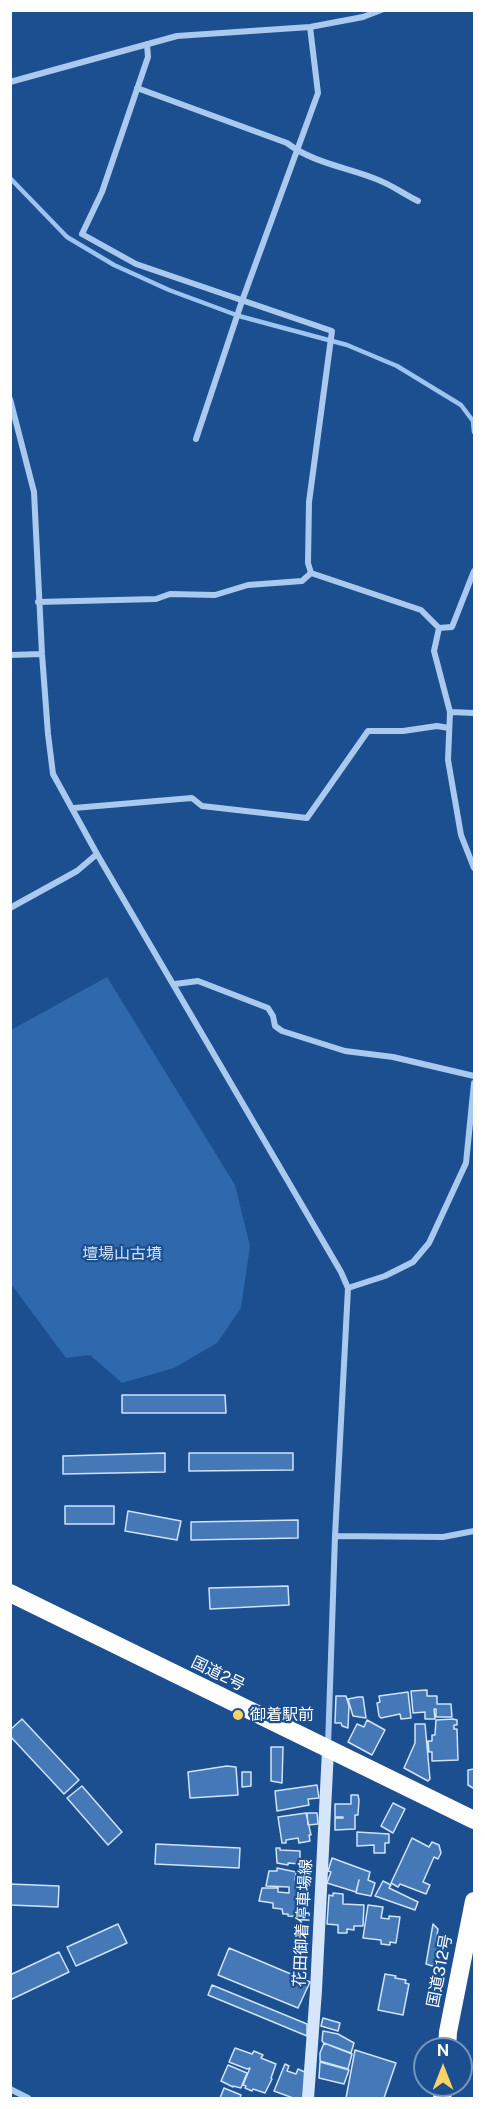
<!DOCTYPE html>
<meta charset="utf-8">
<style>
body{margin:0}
#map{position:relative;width:485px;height:2109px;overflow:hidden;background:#1b4f8f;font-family:"Public Sans",sans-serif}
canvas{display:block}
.frame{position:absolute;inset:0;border:12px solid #fff;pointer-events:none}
.north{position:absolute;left:413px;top:2037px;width:60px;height:60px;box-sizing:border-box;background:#1b4f8f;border:2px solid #7695bc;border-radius:50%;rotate:0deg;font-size:16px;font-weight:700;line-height:24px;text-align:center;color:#fff}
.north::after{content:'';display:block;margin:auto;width:21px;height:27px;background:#ffd166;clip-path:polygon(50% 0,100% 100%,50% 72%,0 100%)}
</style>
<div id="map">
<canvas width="485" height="2109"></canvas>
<div class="frame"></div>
<div class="north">N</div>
</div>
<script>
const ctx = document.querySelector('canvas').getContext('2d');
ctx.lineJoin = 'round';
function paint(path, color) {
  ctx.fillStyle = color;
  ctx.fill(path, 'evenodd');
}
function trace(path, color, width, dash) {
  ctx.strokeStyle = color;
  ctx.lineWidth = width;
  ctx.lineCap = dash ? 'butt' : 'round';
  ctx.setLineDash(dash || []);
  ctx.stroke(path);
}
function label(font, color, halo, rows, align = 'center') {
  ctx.font = font + ' "Public Sans","Noto Sans JP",sans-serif';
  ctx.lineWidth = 4.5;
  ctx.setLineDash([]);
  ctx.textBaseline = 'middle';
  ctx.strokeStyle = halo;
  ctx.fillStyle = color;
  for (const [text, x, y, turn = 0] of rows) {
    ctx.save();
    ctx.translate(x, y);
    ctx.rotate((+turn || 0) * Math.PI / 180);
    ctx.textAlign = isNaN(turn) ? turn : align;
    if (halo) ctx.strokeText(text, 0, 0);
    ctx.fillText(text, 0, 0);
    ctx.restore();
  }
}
const green = new Path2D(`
 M 107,977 L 235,1185 L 250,1246 L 241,1308 L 217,1343 L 174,1368 L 122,1383 L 90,1355 L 66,1358 L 11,1284 L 11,1030 Z`);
const stream = new Path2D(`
 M 10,178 L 67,237 L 114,265 L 169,290 L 239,316 L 347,345 L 397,366 L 461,405 L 473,421 L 474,432`);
const building = new Path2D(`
 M 122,1395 L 225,1395 L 226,1413 L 122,1413 Z
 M 165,1453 L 165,1472 L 63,1474 L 63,1456 Z
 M 189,1453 L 293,1453 L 293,1470 L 189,1471 Z
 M 65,1506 L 114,1506 L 114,1524 L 65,1524 Z
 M 128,1511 L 181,1521 L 177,1540 L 125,1531 Z
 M 298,1520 L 298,1538 L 191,1540 L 191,1522 Z
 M 288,1586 L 289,1605 L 210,1609 L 209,1588 Z
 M 427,1690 L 427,1696 L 437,1696 L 437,1704 L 451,1704 L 452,1717 L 436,1717 L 436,1709 L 434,1709 L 435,1719 L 425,1719 L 425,1712 L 413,1713 L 411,1691 Z
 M 408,1692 L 411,1718 L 401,1719 L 400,1714 L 381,1718 L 379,1716 L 377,1703 L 380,1702 L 379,1696 Z
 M 336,1696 L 346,1696 L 349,1706 L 348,1728 L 342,1726 L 341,1723 L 335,1723 Z
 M 358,1697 L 363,1697 L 366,1718 L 353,1716 L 348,1699 Z
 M 22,1719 L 79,1780 L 64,1794 L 10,1736 L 10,1730 Z
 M 453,1719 L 457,1720 L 457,1725 L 454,1725 L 454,1729 L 457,1729 L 458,1760 L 432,1761 L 432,1752 L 429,1752 L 428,1741 L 432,1741 L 432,1735 L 435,1735 L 436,1720 Z
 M 367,1720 L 385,1730 L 372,1755 L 348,1742 L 357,1724 L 364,1727 Z
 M 415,1724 L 425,1724 L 430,1779 L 428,1781 L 404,1768 L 415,1743 Z
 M 271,1747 L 283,1747 L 282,1783 L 271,1781 Z
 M 227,1766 L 236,1767 L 238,1795 L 190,1798 L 188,1772 Z
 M 474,1769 L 474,1788 L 473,1788 L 468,1785 L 468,1770 Z
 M 242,1772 L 251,1772 L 251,1786 L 242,1787 Z
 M 317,1785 L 319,1798 L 308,1799 L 309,1805 L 277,1811 L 275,1791 Z
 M 82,1786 L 122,1832 L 108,1845 L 67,1798 Z
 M 351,1795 L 358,1795 L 359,1800 L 358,1815 L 355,1815 L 355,1829 L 335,1830 L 335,1818 L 343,1818 L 343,1817 L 335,1817 L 335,1804 L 351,1804 Z
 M 393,1803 L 405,1809 L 393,1833 L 381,1826 Z
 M 306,1813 L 311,1835 L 309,1835 L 310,1841 L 299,1843 L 298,1838 L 286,1840 L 286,1843 L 282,1843 L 278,1817 Z
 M 307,1813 L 317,1813 L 318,1824 L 308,1825 Z
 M 357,1832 L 389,1834 L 389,1843 L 385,1843 L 385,1853 L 374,1853 L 374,1845 L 357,1846 Z
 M 412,1838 L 429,1847 L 432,1842 L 439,1845 L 441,1853 L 438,1859 L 434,1857 L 423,1882 L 430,1885 L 426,1894 L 400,1884 L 398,1887 L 391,1883 Z
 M 156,1844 L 240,1848 L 239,1868 L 155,1864 Z
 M 276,1848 L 280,1848 L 280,1850 L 300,1851 L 300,1864 L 288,1863 L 288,1865 L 277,1863 Z
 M 332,1858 L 370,1872 L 368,1880 L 375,1883 L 371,1896 L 356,1893 L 359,1880 L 356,1892 L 327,1883 L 331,1872 L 328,1871 Z
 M 277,1868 L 296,1872 L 295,1880 L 301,1880 L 301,1886 L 307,1886 L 306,1909 L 302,1909 L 302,1917 L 288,1916 L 288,1914 L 283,1914 L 282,1909 L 273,1908 L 273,1903 L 259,1901 L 262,1888 L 278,1888 L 278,1892 L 289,1893 L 289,1887 L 266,1886 L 269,1871 L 277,1871 Z
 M 383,1881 L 391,1885 L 389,1888 L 418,1902 L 415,1910 L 375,1896 Z
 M 10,1884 L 59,1886 L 58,1907 L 10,1905 Z
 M 333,1893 L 343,1894 L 343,1904 L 364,1905 L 363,1926 L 354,1926 L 354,1930 L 347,1929 L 347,1933 L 338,1933 L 338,1925 L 327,1924 L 329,1895 L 333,1896 Z
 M 368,1905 L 383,1907 L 381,1918 L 389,1919 L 389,1916 L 400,1917 L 396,1943 L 390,1942 L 390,1945 L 381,1944 L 381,1940 L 363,1938 Z
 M 118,1924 L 127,1943 L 76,1966 L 67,1947 Z
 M 433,1924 L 438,1929 L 436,1942 L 443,1944 L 443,1947 L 445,1947 L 442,1969 L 426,1964 Z
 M 229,1948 L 310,1982 L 298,2008 L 218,1975 Z
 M 59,1952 L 69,1972 L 10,2000 L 10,1975 Z
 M 385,1974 L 396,1976 L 395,1978 L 406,1980 L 405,1983 L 409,1984 L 403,2015 L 378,2010 Z
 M 212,1985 L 307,2024 L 307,2036 L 208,1995 Z
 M 323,2018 L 340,2023 L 338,2031 L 321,2026 Z
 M 323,2031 L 338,2034 L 354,2043 L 351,2053 L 324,2043 L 322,2041 Z
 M 324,2043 L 352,2054 L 348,2069 L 320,2061 L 320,2053 Z
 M 235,2048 L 252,2054 L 254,2051 L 263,2055 L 261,2058 L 276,2064 L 271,2078 L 272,2079 L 265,2093 L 253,2089 L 252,2091 L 245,2088 L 246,2086 L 243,2085 L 250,2068 L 247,2069 L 229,2062 Z
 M 355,2050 L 396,2063 L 384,2098 L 346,2098 Z
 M 320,2062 L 349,2070 L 344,2084 L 319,2078 Z
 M 285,2064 L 289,2066 L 287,2071 L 296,2074 L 298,2069 L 307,2073 L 303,2098 L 293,2098 L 274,2091 Z
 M 228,2065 L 247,2073 L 241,2088 L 233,2086 L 233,2087 L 221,2081 Z
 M 224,2088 L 241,2095 L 240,2098 L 220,2098 Z`);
const street = new Path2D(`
 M 147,44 L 148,57 L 102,192 L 82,234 L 136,264 L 332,331 L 309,502 L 308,563 L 311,573
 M 10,82 L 177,36 L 310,27 L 363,17 L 381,10
 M 137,88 L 287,143 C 313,163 346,167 376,179 C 390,184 404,194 418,201
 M 10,399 L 34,492 L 42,654 L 48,734 L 53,774 L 97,854 L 341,1272 L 348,1288 L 335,1536 L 328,1747
 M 196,439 L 242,301 L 318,93 L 310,27
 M 311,573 L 421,610 L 439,628 L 452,627 L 474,571
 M 38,602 L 156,599 L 170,594 L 215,595 L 248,585 L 302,581 L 311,573
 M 439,628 L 434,651 L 450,712 L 448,760 L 461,835 L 474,868
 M 10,655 L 42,654
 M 450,712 L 474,713
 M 74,808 L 192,798 L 202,806 L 307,818 L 368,731 L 403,731 L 437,726 L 449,728
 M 10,908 L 77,871 L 97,854
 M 175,984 L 198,981 L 268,1008 L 273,1016 L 275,1026 L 282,1031 L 345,1051 L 393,1057 L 474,1076
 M 348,1288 L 385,1276 L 413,1262 L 429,1243 L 466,1163 L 474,1083
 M 335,1536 L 443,1537 L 474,1531
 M 10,2089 L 28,2098`);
const secondary = new Path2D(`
 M 308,2098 L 316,1990 L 328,1750`);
const highway = new Path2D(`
 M 10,1593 L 474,1820
 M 447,2049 L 448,2032 L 474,1901
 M 442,2098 L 444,2085`);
const markers = [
 [238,1715,6,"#ffd166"]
];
const parkNames = [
 ["壇場山古墳",122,1254]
];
const streetNames = [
 ["国道2号",218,1674,26],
 ["花田御着停車場線",303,1923,-87],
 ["国道312号",440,1971,-79]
];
const poiNames = [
 ["御着駅前",250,1715]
];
paint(green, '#2e69ad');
trace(stream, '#9cc4f0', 4.5);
paint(building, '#4478b7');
trace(building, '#cfe3fa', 1.5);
trace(street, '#a9c9ee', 6);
trace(secondary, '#d6e6fa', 12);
trace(highway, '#fff', 18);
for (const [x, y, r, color] of markers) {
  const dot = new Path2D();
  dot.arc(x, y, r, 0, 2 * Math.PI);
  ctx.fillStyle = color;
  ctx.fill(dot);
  trace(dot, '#1b4f8f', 2);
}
label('16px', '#cfe3fa', '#1b4f8f', parkNames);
label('16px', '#fff', '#1b4f8f', streetNames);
label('16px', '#fff', '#1b4f8f', poiNames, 'left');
</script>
